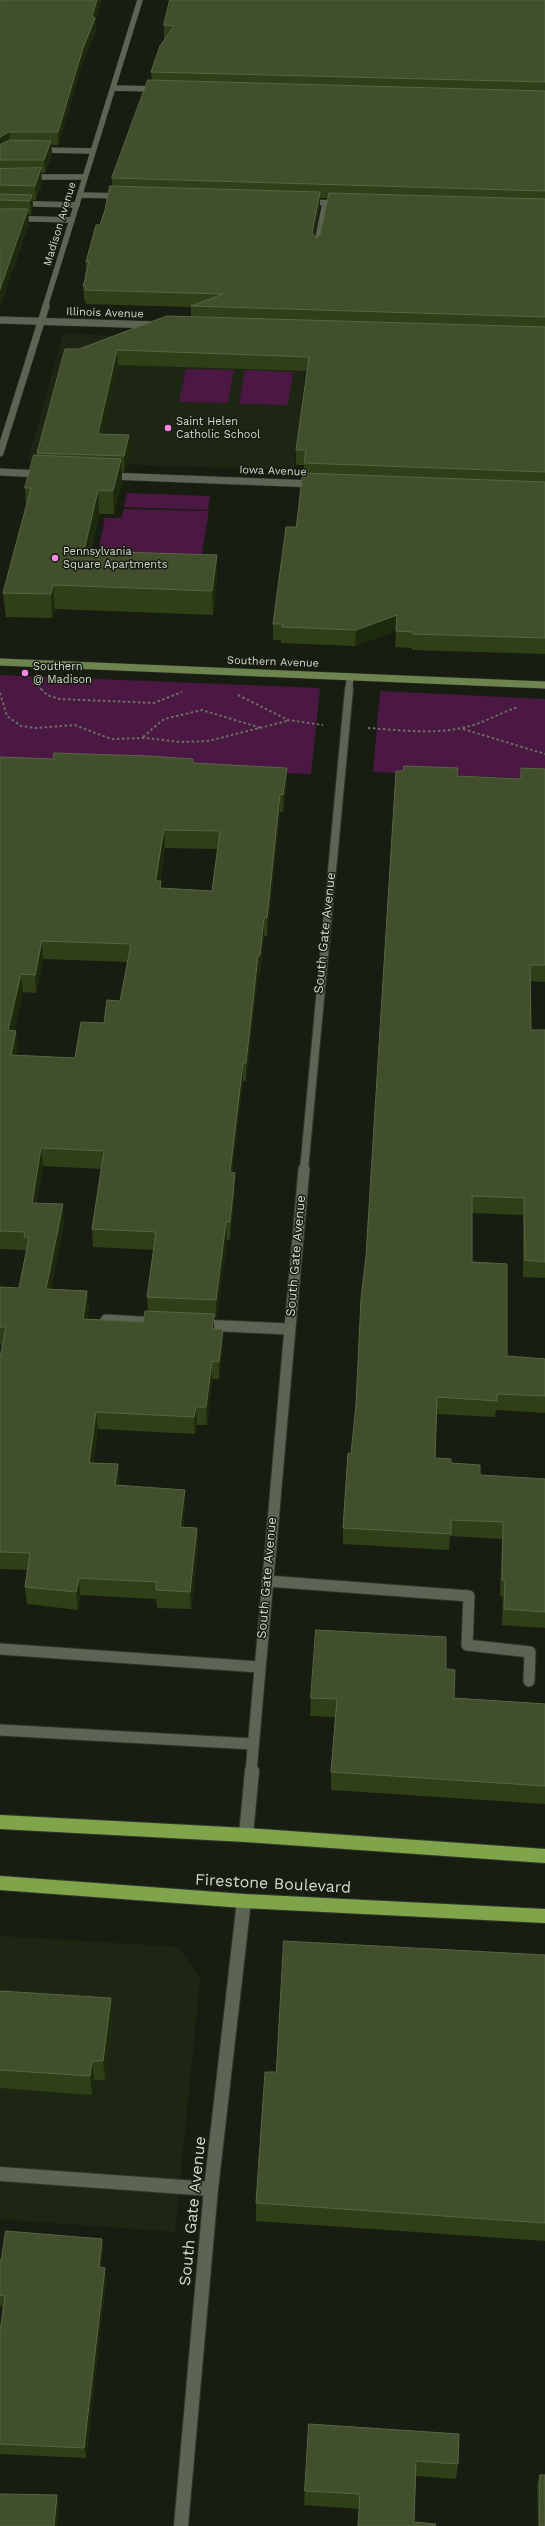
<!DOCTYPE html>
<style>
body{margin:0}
canvas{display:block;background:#171d10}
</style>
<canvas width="545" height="2526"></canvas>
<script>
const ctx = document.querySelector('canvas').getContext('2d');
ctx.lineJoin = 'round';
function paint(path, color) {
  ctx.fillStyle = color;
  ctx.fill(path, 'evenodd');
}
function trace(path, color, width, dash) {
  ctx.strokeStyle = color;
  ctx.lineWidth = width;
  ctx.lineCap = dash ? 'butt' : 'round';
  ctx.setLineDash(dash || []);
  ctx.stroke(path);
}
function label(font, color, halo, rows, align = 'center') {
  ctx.font = font + ' "Work Sans",sans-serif';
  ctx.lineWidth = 3;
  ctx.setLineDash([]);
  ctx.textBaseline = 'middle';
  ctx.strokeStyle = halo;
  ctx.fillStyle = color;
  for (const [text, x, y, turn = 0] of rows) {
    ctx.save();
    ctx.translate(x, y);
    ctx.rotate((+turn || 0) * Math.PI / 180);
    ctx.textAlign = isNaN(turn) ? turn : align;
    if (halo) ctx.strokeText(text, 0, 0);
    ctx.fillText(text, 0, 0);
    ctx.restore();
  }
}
const built = new Path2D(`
 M 63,334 L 309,342 L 294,470 L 28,461 Z
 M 0,1936 L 179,1947 L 200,1979 L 175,2232 L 0,2219 Z`);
const green = new Path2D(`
 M 186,369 L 234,370 L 228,403 L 179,402 Z
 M 245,370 L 293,372 L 288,405 L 239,404 Z
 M 127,493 L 210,496 L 208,510 L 124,507 Z
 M 124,509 L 209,511 L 199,570 L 95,566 L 105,518 L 121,518 Z
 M 0,675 L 320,688 L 311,774 L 0,763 Z
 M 380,691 L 545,699 L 545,779 L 373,772 Z`);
const pathFar1 = new Path2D(`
 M 38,686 L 42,690`);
const path = new Path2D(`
 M 41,689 L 47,695 L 59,699 L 154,703 L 182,692
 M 0,693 L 7,716 L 21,726 L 36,728 L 75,725 L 111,739 L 146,738 L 180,742 L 208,741 L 287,721
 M 238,695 L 288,720 L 323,725
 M 368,728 C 400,730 434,735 466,727 C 484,723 500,713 518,707
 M 463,729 L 545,754
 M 143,737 L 164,719 L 202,710 L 261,728`);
const laneFar2 = new Path2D(`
 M 39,150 L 93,151
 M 29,177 L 85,177
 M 0,203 L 77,205
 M 0,218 L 72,220
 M 316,248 L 325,203`);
const laneFar1 = new Path2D(`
 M 106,1320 L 155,1323
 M 201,1325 L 289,1329
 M 267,1581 L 469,1596 L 467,1645 L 530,1652 L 529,1681
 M 0,1649 L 259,1667
 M 0,1730 L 253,1744`);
const lane = new Path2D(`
 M 0,2174 L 211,2189`);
const streetFar4 = new Path2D(`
 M 113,88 L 157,89
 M 81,195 L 121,196
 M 307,202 L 339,203
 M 45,307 L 140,0`);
const streetFar3 = new Path2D(`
 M 0,320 L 155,325
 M 0,453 L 46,306
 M 0,472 L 41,474
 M 109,476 L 315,484
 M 349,690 L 350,677`);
const streetFar2 = new Path2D(`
 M 304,1170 L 349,689`);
const streetFar1 = new Path2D(`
 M 251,1772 L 304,1169`);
const street = new Path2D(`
 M 246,1835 L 252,1771
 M 181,2526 L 211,2189 L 244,1901`);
const secondary = new Path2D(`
 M 0,662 L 545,685`);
const primary = new Path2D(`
 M 0,1822 L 246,1835 L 545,1856
 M 0,1883 L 244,1901 L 545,1916`);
const wall = new Path2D(`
 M 0,0 L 96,19 L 96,31 L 83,61 L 58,145 L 51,145 L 52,154 L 45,173 L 41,173 L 42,182 L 36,200 L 33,200 L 33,208 L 31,215 L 28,215 L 29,223 L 0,307 Z
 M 545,0 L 545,654 L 412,650 L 412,648 L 395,647 L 396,631 L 355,646 L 281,643 L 281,640 L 273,640 L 273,624 L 296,527 L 304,473 L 304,465 L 296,465 L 296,450 L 307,371 L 118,365 L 102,434 L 130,450 L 124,472 L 122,471 L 122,481 L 114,514 L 99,514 L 91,551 L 217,579 L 213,615 L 55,609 L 52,618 L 6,617 L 3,593 L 26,506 L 25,488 L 37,456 L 37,453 L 79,349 L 191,316 L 191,307 L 86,304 L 85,300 L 84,300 L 83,286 L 85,281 L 85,277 L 86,271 L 86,262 L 105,210 L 112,186 L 112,178 L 152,80 L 151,72 L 166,39 L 164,38 L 164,25 ZM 320,198 L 328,198 L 320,235 L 316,238 L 314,236 L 320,206 Z
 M 0,757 L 193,764 L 287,768 L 287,785 L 283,812 L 280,812 L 267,936 L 264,936 L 260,973 L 258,974 L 246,1081 L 243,1081 L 232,1173 L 235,1191 L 230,1240 L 227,1240 L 216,1318 L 214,1318 L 214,1329 L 223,1347 L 219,1379 L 212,1379 L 207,1425 L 197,1425 L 195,1434 L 98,1429 L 93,1463 L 120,1482 L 119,1485 L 185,1507 L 183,1528 L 197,1528 L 198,1546 L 191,1609 L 157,1608 L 156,1599 L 80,1595 L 78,1610 L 27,1604 L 25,1587 L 27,1570 L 0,1569 L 0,1358 L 2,1345 L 0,1345 L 0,1287 L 19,1288 L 26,1253 L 26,1250 L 0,1249 ZM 165,848 L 218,849 L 212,891 L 161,888 L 161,881 L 160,881 ZM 43,959 L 128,962 L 120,1001 L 75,1058 L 16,1055 L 18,1049 L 14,1031 L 23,992 L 36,993 ZM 43,1166 L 101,1169 L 92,1229 L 93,1247 L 154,1250 L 147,1297 L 148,1311 L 143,1322 L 87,1319 L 89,1309 L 87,1291 L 51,1289 L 64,1222 L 36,1203 Z
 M 521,768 L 545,769 L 545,982 L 530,981 L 531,1030 L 545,1030 L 545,1278 L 523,1277 L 523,1215 L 472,1213 L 472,1262 L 507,1356 L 545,1359 L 545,1413 L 496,1410 L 495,1417 L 437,1414 L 435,1458 L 451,1463 L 480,1475 L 545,1479 L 545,1628 L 502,1625 L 503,1597 L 500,1596 L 502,1539 L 450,1536 L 449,1550 L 343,1544 L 343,1528 L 351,1454 L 457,776 L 520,779 Z
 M 446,1669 L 454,1698 L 545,1704 L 545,1804 L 331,1790 L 331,1772 L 335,1717 L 310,1716 L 311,1698 Z
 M 545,1955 L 545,2241 L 256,2221 L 256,2203 L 276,2072 Z
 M 0,1991 L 111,1998 L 113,2017 L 105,2080 L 94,2080 L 92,2095 L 0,2088 Z
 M 102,2239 L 103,2250 L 101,2267 L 106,2279 L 86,2458 L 0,2454 L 0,2332 L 3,2307 L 0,2306 L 0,2260 Z
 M 309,2424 L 458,2464 L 456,2479 L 416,2476 L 414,2522 L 358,2526 L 359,2509 L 304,2505 Z
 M 540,2475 L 545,2526 L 538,2526 L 537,2485 Z`);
const shadedWall = new Path2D(`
 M 97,0 L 102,0 L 96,19 L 96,31 L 83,61 L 58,145 L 58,132 Z
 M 9,132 L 10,145 L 0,151 L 0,137 Z
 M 51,141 L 52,154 L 45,173 L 44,160 Z
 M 41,168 L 42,182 L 36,200 L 35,186 Z
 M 320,192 L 320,206 L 312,247 L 312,233 Z
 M 32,195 L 33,208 L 31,215 L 30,201 Z
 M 28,209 L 29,223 L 0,307 L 0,289 Z
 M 117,350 L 118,365 L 99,449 L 98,434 Z
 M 129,435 L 130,450 L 124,472 L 124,456 Z
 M 121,459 L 122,481 L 114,514 L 113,491 Z
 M 98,490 L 99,514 L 85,574 L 84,551 Z
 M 217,555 L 217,579 L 213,615 L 212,591 Z
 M 53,585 L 55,609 L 52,618 L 51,594 Z
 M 397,615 L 397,631 L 355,646 L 356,630 Z
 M 287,768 L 287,785 L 283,812 L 283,795 Z
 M 280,794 L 280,812 L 267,936 L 267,918 Z
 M 164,830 L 165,848 L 157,899 L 156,881 Z
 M 264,918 L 264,936 L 260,973 L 258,974 L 246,1081 L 246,1063 L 258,956 Z
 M 42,941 L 43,959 L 36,993 L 35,975 Z
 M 21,974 L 23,992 L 10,1048 L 8,1030 Z
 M 16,1031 L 18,1049 L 13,1073 L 11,1055 Z
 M 243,1063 L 243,1081 L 230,1190 L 230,1172 Z
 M 41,1148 L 43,1166 L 33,1221 L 32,1203 Z
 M 235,1173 L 235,1191 L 230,1240 L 230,1222 Z
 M 63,1204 L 64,1222 L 48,1307 L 46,1289 Z
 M 226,1222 L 227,1240 L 216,1318 L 216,1300 Z
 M 87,1291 L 89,1309 L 84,1337 L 83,1319 Z
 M 214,1314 L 214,1332 L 212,1329 Z
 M 223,1329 L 223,1347 L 219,1379 L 219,1362 Z
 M 212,1361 L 212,1379 L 207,1425 L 206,1407 Z
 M 196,1407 L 197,1425 L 195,1434 L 194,1417 Z
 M 96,1412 L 98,1429 L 91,1481 L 89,1463 Z
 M 118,1464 L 120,1482 L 117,1502 L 115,1485 Z
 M 185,1490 L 185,1507 L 181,1545 L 180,1527 Z
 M 197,1528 L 198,1546 L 191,1609 L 190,1592 Z
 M 79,1578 L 80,1595 L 78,1610 L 76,1592 Z
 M 111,1998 L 113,2017 L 105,2080 L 103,2061 Z
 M 92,2061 L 94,2080 L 92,2095 L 90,2076 Z
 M 102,2239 L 103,2250 L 100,2278 L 99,2267 Z
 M 105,2268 L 106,2279 L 86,2458 L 84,2448 Z
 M 57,2495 L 59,2505 L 57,2526 L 54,2526 Z`);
const building = new Path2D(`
 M 0,0 L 97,0 L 92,16 L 95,18 L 83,48 L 58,132 L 9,132 L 0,137 Z
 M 170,0 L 545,0 L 545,82 L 151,72 L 160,46 L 174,26 L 164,25 Z
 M 148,80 L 545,91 L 545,191 L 112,178 Z
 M 10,140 L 51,141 L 44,160 L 0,160 L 0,145 Z
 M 41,168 L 35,186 L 0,185 L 0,169 Z
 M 110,186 L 320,192 L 312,233 L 316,238 L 320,235 L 329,193 L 545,199 L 545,317 L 191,306 L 223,294 L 85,290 L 86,286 L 83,286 L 86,277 L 85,277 L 89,262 L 86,262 L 96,225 L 100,225 L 105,210 Z
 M 0,194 L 32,195 L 30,201 L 0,200 Z
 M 0,209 L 28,209 L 0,289 Z
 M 167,316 L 545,327 L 545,472 L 304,463 L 306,450 L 296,450 L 309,357 L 117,350 L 98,434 L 129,435 L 124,456 L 37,453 L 65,349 L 79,349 Z
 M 34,455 L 121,459 L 113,491 L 98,490 L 84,551 L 217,555 L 212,591 L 53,585 L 51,594 L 3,593 L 31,488 L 25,488 Z
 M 303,473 L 545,482 L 545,638 L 413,634 L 413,632 L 396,631 L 397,615 L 356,630 L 282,627 L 282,624 L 273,624 L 286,527 L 296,527 Z
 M 54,753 L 148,756 L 193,759 L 193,763 L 287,768 L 283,795 L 280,794 L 267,918 L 264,918 L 260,955 L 258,956 L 246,1063 L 243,1063 L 230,1172 L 235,1173 L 230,1222 L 226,1222 L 216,1300 L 147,1297 L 156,1232 L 92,1229 L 104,1151 L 41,1148 L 32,1203 L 63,1204 L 46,1289 L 87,1291 L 83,1319 L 143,1322 L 145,1311 L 214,1314 L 212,1329 L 223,1329 L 219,1362 L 212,1361 L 206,1407 L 196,1407 L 194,1417 L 96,1412 L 89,1463 L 118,1464 L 115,1485 L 185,1490 L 180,1527 L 197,1528 L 190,1592 L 156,1590 L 157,1582 L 79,1578 L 76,1592 L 25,1587 L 30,1553 L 0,1552 L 0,1358 L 6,1327 L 0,1327 L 0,1287 L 19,1288 L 29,1237 L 24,1237 L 25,1232 L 0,1231 L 0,757 L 53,759 ZM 164,830 L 220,831 L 212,891 L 160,888 L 161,881 L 156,881 ZM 42,941 L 131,944 L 120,1001 L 107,1000 L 104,1023 L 81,1022 L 75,1058 L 11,1055 L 16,1031 L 8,1030 L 21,974 L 35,975 Z
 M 404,766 L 458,768 L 457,776 L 521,779 L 521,768 L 545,769 L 545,965 L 530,965 L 531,1030 L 545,1030 L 545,1262 L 525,1260 L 524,1198 L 472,1196 L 472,1262 L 507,1264 L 507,1356 L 545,1359 L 545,1396 L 497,1394 L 497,1401 L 437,1397 L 435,1458 L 451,1459 L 451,1463 L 480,1465 L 480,1475 L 545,1479 L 545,1612 L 504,1609 L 505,1580 L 502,1580 L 503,1522 L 451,1520 L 451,1534 L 343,1528 L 348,1453 L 351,1454 L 356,1405 L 361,1299 L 366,1256 L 396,771 L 403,771 Z
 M 316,1630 L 446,1637 L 446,1669 L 455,1670 L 454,1698 L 545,1704 L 545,1786 L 331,1772 L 337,1699 L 311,1698 Z
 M 284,1941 L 545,1955 L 545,2223 L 256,2203 L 265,2072 L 276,2072 Z
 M 0,1991 L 111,1998 L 103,2061 L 92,2061 L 90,2076 L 0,2070 Z
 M 6,2231 L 102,2239 L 99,2267 L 105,2268 L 84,2448 L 0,2444 L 0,2332 L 5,2296 L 0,2295 L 0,2260 L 1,2260 Z
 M 309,2424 L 459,2434 L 458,2464 L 416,2461 L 414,2522 L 436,2524 L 435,2526 L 358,2526 L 360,2494 L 305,2491 Z
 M 540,2475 L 545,2475 L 545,2526 L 540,2526 Z
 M 0,2494 L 57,2495 L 54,2526 L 0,2526 Z`);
const markers = [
 [168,428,4,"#fa87e7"],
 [55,558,4,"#fa87e7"],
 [25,673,4,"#fa87e7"]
];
const farStreetnames = [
 ["Madison Avenue",60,224,-73],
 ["Illinois Avenue",105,313,2],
 ["Iowa Avenue",273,471,2],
 ["Southern Avenue",273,662,2]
];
const farPoinames = [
 ["Saint Helen",176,422],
 ["Catholic School",176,435],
 ["Pennsylvania",63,552],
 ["Square Apartments",63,565],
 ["Southern",33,667],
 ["@ Madison",33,680]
];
const streetNames = [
 ["South Gate Avenue",325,933,-84],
 ["South Gate Avenue",296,1256,-85],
 ["South Gate Avenue",267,1578,-85]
];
const nearStreetnames = [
 ["Firestone Boulevard",273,1884,3],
 ["South Gate Avenue",193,2211,-84]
];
paint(built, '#1d2613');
paint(green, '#4a1843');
trace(laneFar2, '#32352f', 6);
trace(laneFar1, '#32352f', 13);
trace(lane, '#32352f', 16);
trace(streetFar4, '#32352f', 6);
trace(streetFar3, '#32352f', 8);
trace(streetFar2, '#32352f', 10);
trace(streetFar1, '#32352f', 13);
trace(street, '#32352f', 16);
trace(secondary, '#32352f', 8);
trace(primary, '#32352f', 16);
trace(pathFar1, '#6a6f64', 1.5, [1.5, 1.5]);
trace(path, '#6a6f64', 2, [2.5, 2.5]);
trace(laneFar2, '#5c6454', 5.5);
trace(laneFar1, '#5c6454', 11);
trace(lane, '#5c6454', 14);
trace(streetFar4, '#5c6454', 5.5);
trace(streetFar3, '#5c6454', 7);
trace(streetFar2, '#5c6454', 8);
trace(streetFar1, '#5c6454', 11);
trace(street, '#5c6454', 14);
trace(secondary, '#6d844f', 7);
trace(primary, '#7fa44a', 14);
paint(wall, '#2f3f18');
paint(shadedWall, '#1e2a0c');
paint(building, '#414f2c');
trace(building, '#586546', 1);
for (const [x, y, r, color] of markers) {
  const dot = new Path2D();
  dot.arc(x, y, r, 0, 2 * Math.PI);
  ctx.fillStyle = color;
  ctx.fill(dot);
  trace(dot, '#171d10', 1.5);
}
label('11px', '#d5dad1', '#171d10', farStreetnames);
label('11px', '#d5dad1', '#171d10', farPoinames, 'left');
label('13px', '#d5dad1', '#171d10', streetNames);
label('16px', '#d5dad1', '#171d10', nearStreetnames);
</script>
